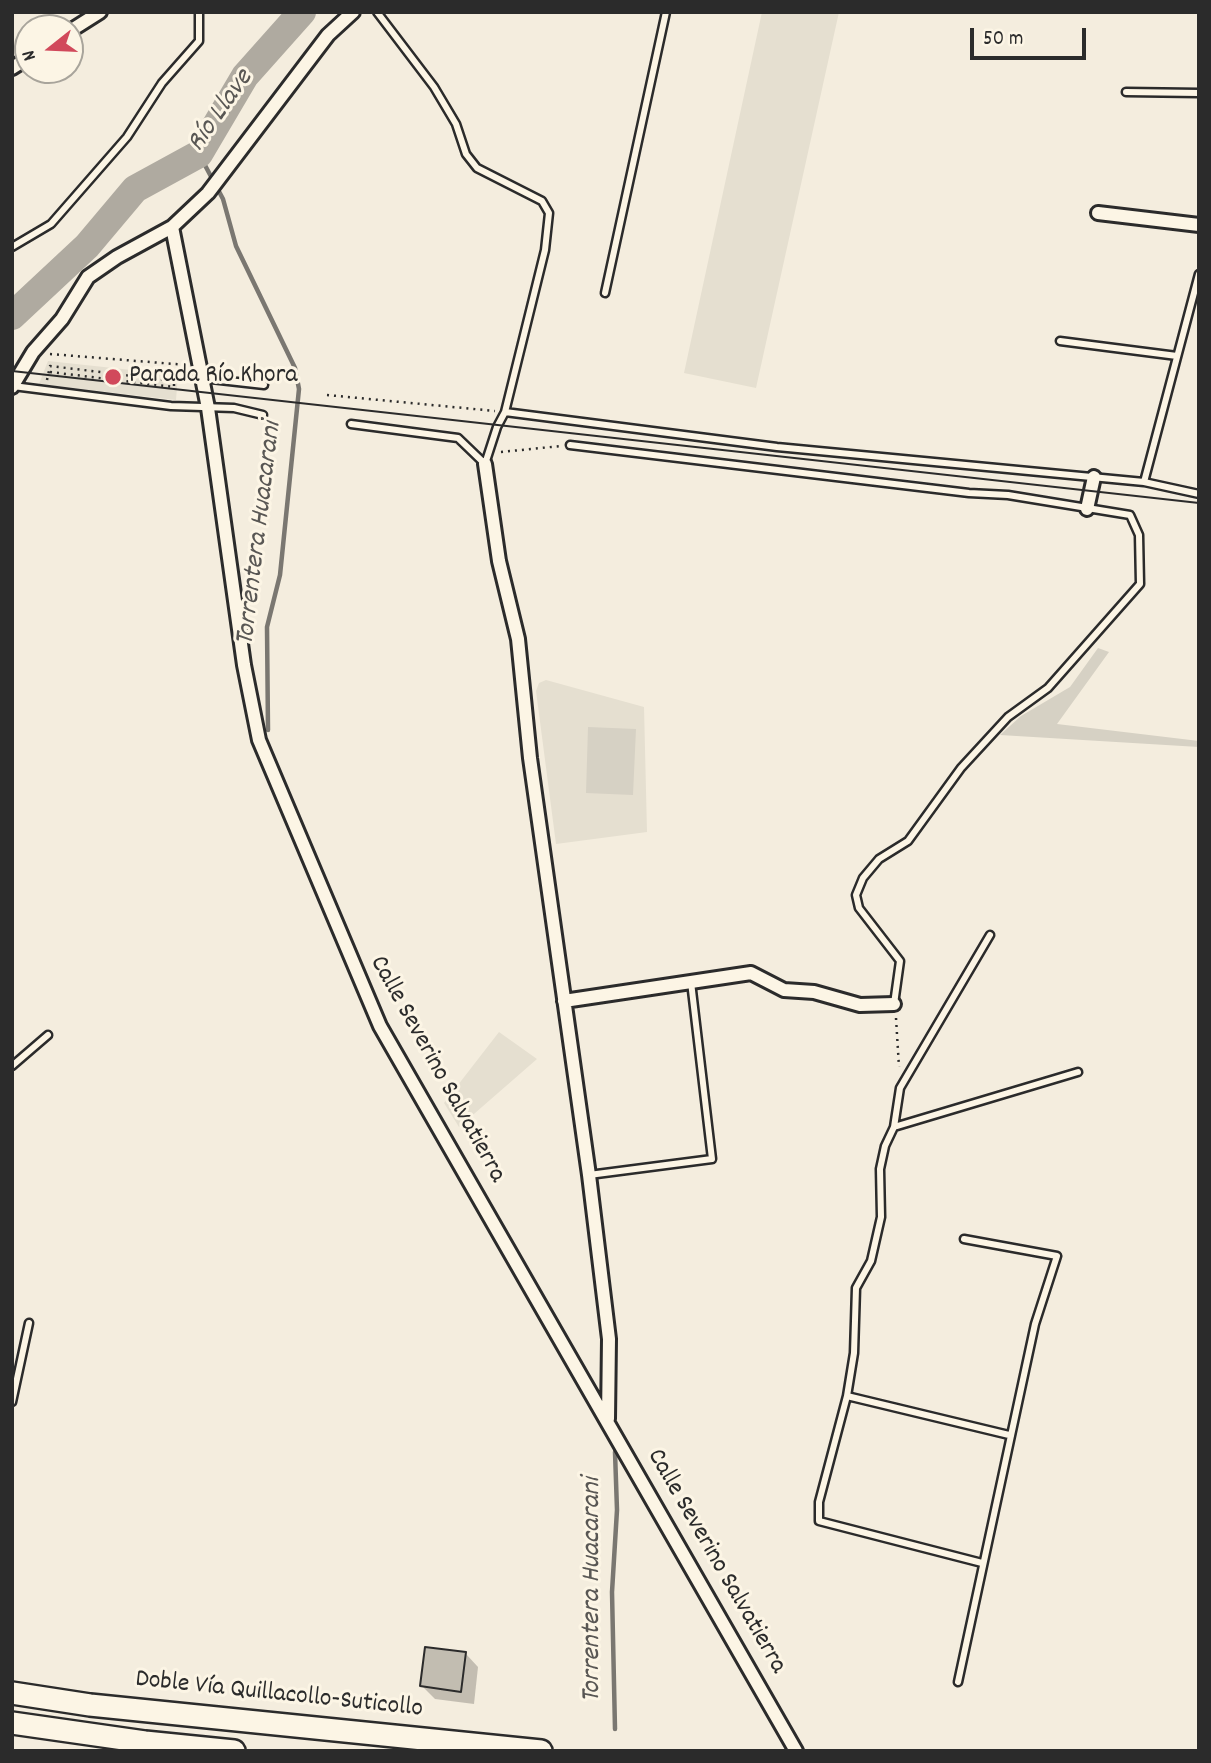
<!DOCTYPE html>
<meta charset="utf-8">
<style>
body{margin:0}
#map{position:relative;width:1211px;height:1763px;overflow:hidden;background:#f4edde;font-family:Dekko,sans-serif}
canvas{display:block}
.frame{position:absolute;inset:0;border:14px solid #2b2b2b;pointer-events:none}
.north{position:absolute;left:14px;top:14px;width:70px;height:70px;box-sizing:border-box;background:#fcf5e5;border:2px solid #a8a49b;border-radius:50%;rotate:252deg;font-size:19px;font-weight:700;line-height:28px;text-align:center;color:#2b2b2b}
.north::after{content:'';display:block;margin:auto;width:24px;height:32px;background:#d1495b;clip-path:polygon(50% 0,100% 100%,50% 72%,0 100%)}
.scale{position:absolute;left:970px;top:28px;width:116px;height:32px;box-sizing:border-box;border:4px solid #2b2b2b;border-top:0;padding-left:9px;font-size:21px;line-height:24px;white-space:nowrap;color:#2b2b2b;-webkit-text-stroke:5px #fcf5e5;paint-order:stroke}
</style>
<div id="map">
<canvas width="1211" height="1763"></canvas>
<div class="frame"></div>
<div class="north">N</div>
<div class="scale">50 m</div>
</div>
<script>
const ctx = document.querySelector('canvas').getContext('2d');
ctx.lineJoin = 'round';
function paint(path, color) {
  ctx.fillStyle = color;
  ctx.fill(path, 'evenodd');
}
function trace(path, color, width, dash) {
  ctx.strokeStyle = color;
  ctx.lineWidth = width;
  ctx.lineCap = dash ? 'butt' : 'round';
  ctx.setLineDash(dash || []);
  ctx.stroke(path);
}
function label(font, color, halo, rows, align = 'center') {
  ctx.font = font + ' Dekko,sans-serif';
  ctx.lineWidth = 6;
  ctx.setLineDash([]);
  ctx.textBaseline = 'middle';
  ctx.strokeStyle = halo;
  ctx.fillStyle = color;
  for (const [text, x, y, turn = 0] of rows) {
    ctx.save();
    ctx.translate(x, y);
    ctx.rotate((+turn || 0) * Math.PI / 180);
    ctx.textAlign = isNaN(turn) ? turn : align;
    if (halo) ctx.strokeText(text, 0, 0);
    ctx.fillText(text, 0, 0);
    ctx.restore();
  }
}
const built = new Path2D(`
 M 762,12 L 839,12 L 756,388 L 684,373 Z
 M 48,361 L 178,375 L 176,400 L 39,384 Z
 M 546,680 L 644,707 L 647,832 L 556,844 L 536,691 L 539,683 Z
 M 499,1032 L 537,1059 L 459,1127 L 444,1103 Z`);
const green = new Path2D(`
 M 1098,648 L 1109,652 L 1057,724 L 1199,741 L 1199,747 L 1000,735 L 1021,716 L 1070,687 Z
 M 588,727 L 636,729 L 633,795 L 586,793 Z`);
const shadow = new Path2D(`
 M 466,1654 L 478,1667 L 474,1704 L 435,1699 L 422,1686 Z`);
const stream = new Path2D(`
 M 199,154 L 223,199 L 236,246 L 295,368 L 299,389 L 280,575 L 267,627 L 268,730
 M 615,1729 L 612,1592 L 617,1510 L 615,1452`);
const river = new Path2D(`
 M 12,316 L 87,246 L 135,189 L 199,154 L 245,76 L 302,12`);
const building = new Path2D(`
 M 425,1647 L 466,1652 L 461,1692 L 420,1686 Z`);
const path = new Path2D(`
 M 50,354 L 187,365
 M 50,372 L 174,387 L 174,383
 M 47,380 L 50,366 L 175,381
 M 327,395 L 495,411
 M 501,452 L 561,446
 M 896,1018 L 899,1067
 M 737,1751 L 750,1751`);
const service = new Path2D(`
 M 1126,92 L 1199,93
 M 12,247 L 51,224 L 127,137 L 162,83 L 199,41 L 199,12
 M 605,293 L 666,12
 M 1060,341 L 1177,356
 M 202,378 L 264,385
 M 13,386 L 171,406 L 234,408 L 263,415
 M 505,412 L 777,447 L 1144,482 L 1199,494
 M 351,424 L 458,438 L 485,464 L 497,427 L 505,412 L 545,250 L 549,213 L 542,201 L 477,168 L 466,154 L 456,124 L 434,87 L 377,12
 M 570,445 L 969,493 L 1008,495 L 1130,515 L 1139,535 L 1140,584 L 1048,688 L 1008,717 L 961,768 L 908,841 L 879,859 L 863,878 L 856,895 L 859,908 L 900,961 L 894,1004
 M 1144,482 L 1199,274
 M 12,1066 L 48,1035
 M 894,1127 L 1078,1072
 M 589,1175 L 712,1159 L 691,982
 M 847,1396 L 1009,1435
 M 12,1402 L 29,1323
 M 982,1563 L 819,1521 L 819,1502 L 847,1396 L 854,1353 L 856,1288 L 871,1261 L 881,1217 L 880,1169 L 885,1146 L 894,1127 L 900,1088 L 990,935
 M 958,1682 L 1035,1324 L 1057,1256 L 964,1239`);
const minor = new Path2D(`
 M 70,31 L 100,12
 M 12,68 L 28,58
 M 1098,213 L 1199,225
 M 172,227 L 208,408 L 244,665 L 259,740 L 380,1026 L 796,1751
 M 12,387 L 33,352 L 62,319 L 88,277 L 117,257 L 172,227 L 208,193 L 328,35 L 353,12
 M 485,464 L 499,561 L 518,639 L 530,758 L 589,1175 L 609,1339 L 608,1419
 M 1087,509 L 1094,477
 M 564,1001 L 751,973 L 784,990 L 814,992 L 860,1005 L 894,1004`);
const trunk = new Path2D(`
 M 12,1693 L 90,1705 L 541,1751
 M 12,1723 L 145,1742 L 234,1751`);
const tram = new Path2D(`
 M 12,371 L 1199,503`);
const markers = [
 [113,377,9,"#d1495b"]
];
const poiNames = [
 ["Parada Río Khora",129,377]
];
const streetNames = [
 ["Calle Severino Salvatierra",436,1070,61],
 ["Calle Severino Salvatierra",715,1562,60],
 ["Doble Vía Quillacollo-Suticollo",279,1696,6]
];
const waterNames = [
 ["Río Llave",222,112,-55],
 ["Torrentera Huacarani",261,534,-83],
 ["Torrentera Huacarani",594,1590,-90]
];
paint(built, '#e5dfd0');
paint(green, '#d6d1c4');
paint(shadow, '#0003');
trace(stream, '#7a7771', 4.5);
trace(river, '#afaaa0', 28);
paint(building, '#c2bdb1');
trace(building, '#2b2b2b', 2);
trace(service, '#2b2b2b', 11);
trace(minor, '#2b2b2b', 18);
trace(trunk, '#2b2b2b', 26);
trace(path, '#2b2b2b', 2.5, [2, 5]);
trace(service, '#fcf5e5', 6);
trace(minor, '#fcf5e5', 12);
trace(trunk, '#fcf5e5', 21);
trace(tram, '#2b2b2b', 2);
for (const [x, y, r, color] of markers) {
  const dot = new Path2D();
  dot.arc(x, y, r, 0, 2 * Math.PI);
  ctx.fillStyle = color;
  ctx.fill(dot);
  trace(dot, '#fcf5e5', 2.5);
}
label('26px', '#2b2b2b', '#fcf5e5', poiNames, 'left');
label('26px', '#2b2b2b', '#fcf5e5', streetNames);
label('italic 28px', '#595754', '#fcf5e5', waterNames);
</script>
